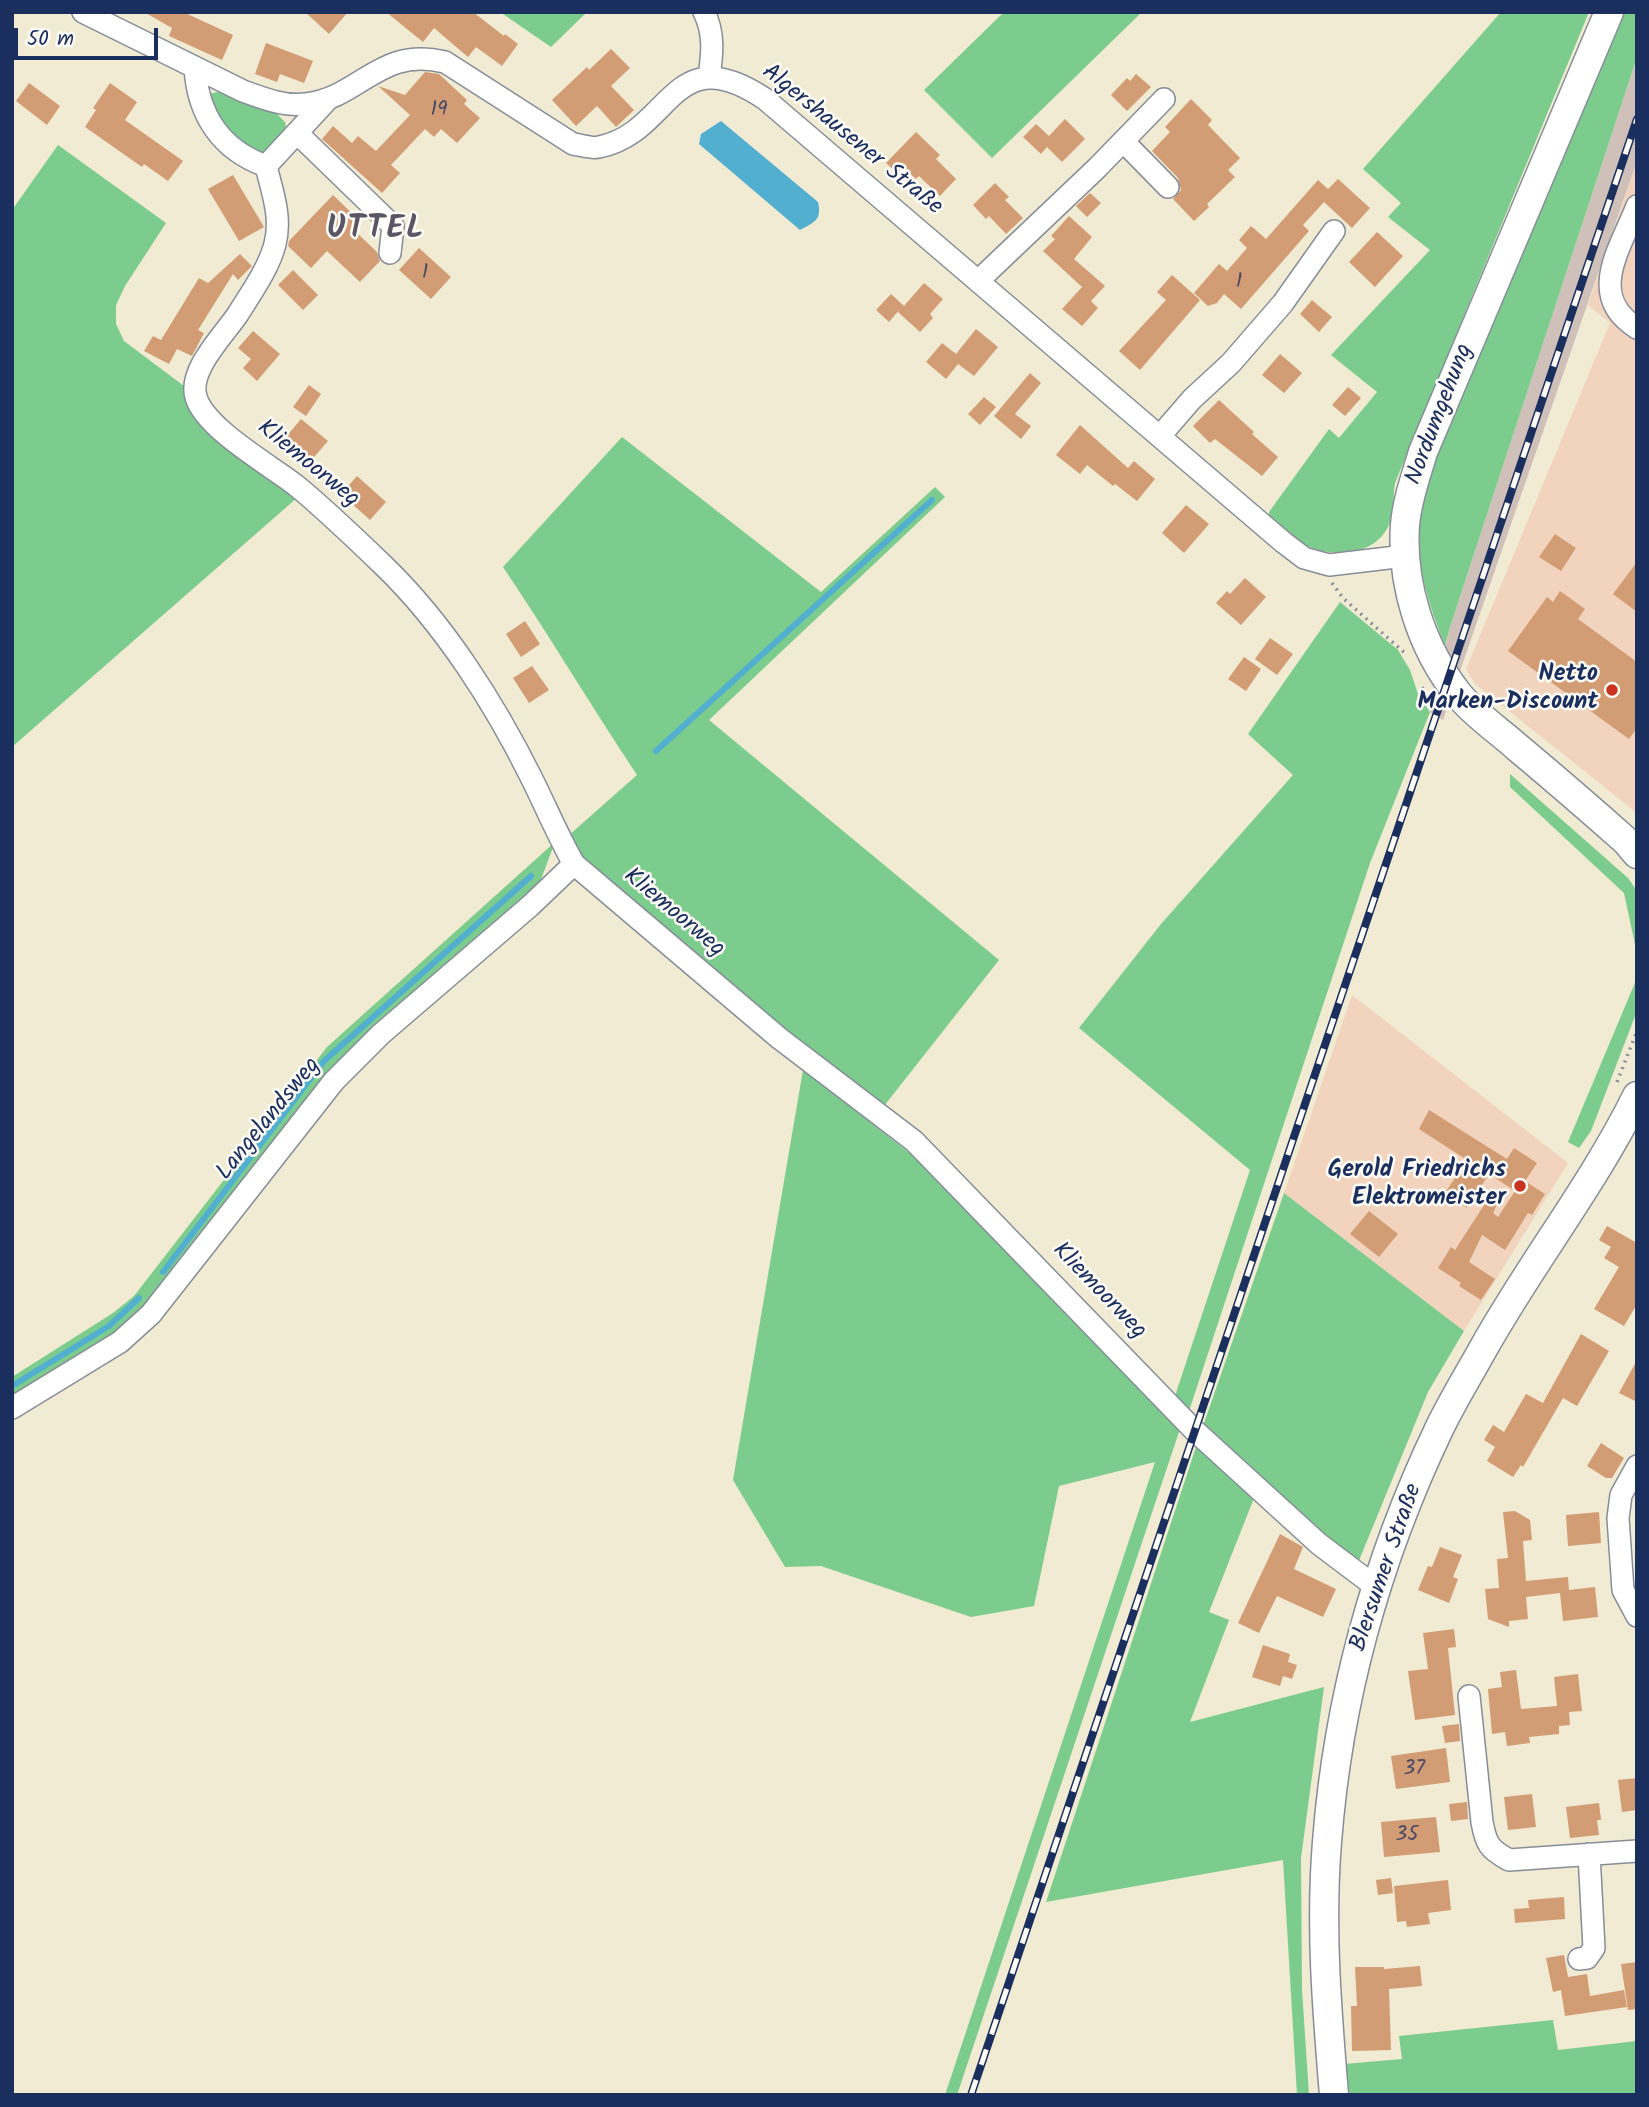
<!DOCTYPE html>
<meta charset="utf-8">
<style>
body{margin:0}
#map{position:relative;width:1649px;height:2107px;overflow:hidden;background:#f0ebd2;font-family:Kalam,sans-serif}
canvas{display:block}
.frame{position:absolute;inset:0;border:14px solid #1b2f5e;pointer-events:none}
.scale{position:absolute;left:14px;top:28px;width:144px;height:32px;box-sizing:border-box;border:4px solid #1b2f5e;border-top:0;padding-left:9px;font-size:21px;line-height:24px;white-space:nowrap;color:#1b2f5e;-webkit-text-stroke:5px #fdfcf7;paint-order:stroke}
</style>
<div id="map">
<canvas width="1649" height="2107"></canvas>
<div class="frame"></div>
<div class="scale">50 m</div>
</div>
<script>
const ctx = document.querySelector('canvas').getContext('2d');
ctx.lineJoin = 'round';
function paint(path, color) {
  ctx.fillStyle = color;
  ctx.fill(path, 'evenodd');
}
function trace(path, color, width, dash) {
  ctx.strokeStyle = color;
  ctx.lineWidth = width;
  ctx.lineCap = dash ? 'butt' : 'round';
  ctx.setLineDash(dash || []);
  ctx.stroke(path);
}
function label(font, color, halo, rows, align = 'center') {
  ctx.font = font + ' Kalam,sans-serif';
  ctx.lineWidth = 5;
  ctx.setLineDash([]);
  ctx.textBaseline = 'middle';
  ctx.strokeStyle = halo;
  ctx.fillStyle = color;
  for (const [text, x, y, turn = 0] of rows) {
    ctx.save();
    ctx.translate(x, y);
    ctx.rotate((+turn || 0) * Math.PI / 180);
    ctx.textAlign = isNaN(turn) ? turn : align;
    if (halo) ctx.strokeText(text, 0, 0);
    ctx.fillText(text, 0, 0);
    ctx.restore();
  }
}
const built = new Path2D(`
 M 1637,161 L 1637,813 L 1475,684 L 1466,669 L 1610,323 L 1588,305 Z
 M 1352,995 L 1568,1163 L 1464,1331 L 1284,1193 Z`);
const industrial = new Path2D(`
 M 1637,57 L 1637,161 L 1443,720 L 1430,712 L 1450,627 Z`);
const green = new Path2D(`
 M 500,12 L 587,12 L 551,47 Z
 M 1004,12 L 1142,12 L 992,158 L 924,90 Z
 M 1501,12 L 1589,12 L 1395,483 C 1393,495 1394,510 1390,522 C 1378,556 1334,559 1305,545 C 1293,539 1281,528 1269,520 L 1269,512 L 1329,429 L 1339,438 L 1377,392 L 1331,355 L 1430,250 L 1388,217 L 1401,203 L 1363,169 Z
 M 1618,12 L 1637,12 L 1637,57 L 1450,627 L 1445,646 C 1430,607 1417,571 1419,528 C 1420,510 1424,492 1427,474 Z
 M 222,91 L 275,112 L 285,122 L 287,132 L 269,152 L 261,155 L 248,151 L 212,112 L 209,94 Z
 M 58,145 L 166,223 L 125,286 L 116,305 L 116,324 L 124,341 L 188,389 L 298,497 L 12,747 L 12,210 Z
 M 622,437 L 821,592 L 935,487 L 945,497 L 709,720 L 999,960 L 884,1106 L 786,1032 L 585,860 L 568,836 L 637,775 C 591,706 549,635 503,567 Z
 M 1340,602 L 1398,650 L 1410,670 L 1418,694 L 1430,712 L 1370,863 L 1188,1414 L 1174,1399 L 1250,1170 L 1079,1028 L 1161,924 L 1293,775 L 1248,734 Z
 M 1510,774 L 1628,878 L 1637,891 L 1637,954 L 1624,893 L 1510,787 Z
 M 555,842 L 540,882 L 371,1029 L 331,1069 L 142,1307 L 114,1335 L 12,1398 L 12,1377 L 113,1313 L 134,1296 L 327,1047 Z
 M 1637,978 L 1637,1011 L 1591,1131 L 1579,1148 L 1568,1142 Z
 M 803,1070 L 912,1155 L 1180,1429 L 957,2095 L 945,2095 L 1155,1462 L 1059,1486 L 1034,1606 L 971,1617 L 821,1566 L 785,1567 L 733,1480 Z
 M 1284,1193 L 1464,1331 L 1428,1392 L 1358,1563 L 1203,1426 Z
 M 1197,1444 L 1254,1498 L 1209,1612 L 1229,1620 L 1190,1722 L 1324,1687 L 1301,1858 L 1302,1990 L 1309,2095 L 1297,2095 L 1283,1860 L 1046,1902 Z
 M 1553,2020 L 1558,2050 L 1637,2041 L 1637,2095 L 1350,2095 L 1344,2064 L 1402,2059 L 1399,2036 Z`);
const water = new Path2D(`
 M 721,121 L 818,202 C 822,220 815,222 800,230 L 699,144 L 701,134 Z`);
const stream = new Path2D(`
 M 656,751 L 932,500
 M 163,1272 L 324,1061 L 531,876
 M 12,1386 L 109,1326 L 139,1298`);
const building = new Path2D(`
 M 144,12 L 183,12 L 233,35 L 222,60 L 169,36 L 172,28 Z
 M 305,12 L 348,12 L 329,34 Z
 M 386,12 L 473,12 L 504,36 L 505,34 L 518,44 L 502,66 L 476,47 L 468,57 L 434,28 L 423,42 Z
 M 266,43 L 313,61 L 304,83 L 280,74 L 277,82 L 255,74 Z
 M 611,49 L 630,68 L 611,86 L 634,110 L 616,127 L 597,106 L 576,126 L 552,100 L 587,67 L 589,70 Z
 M 425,72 L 439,74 L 467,100 L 464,104 L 480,118 L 457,143 L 441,129 L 434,137 L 425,129 L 391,165 L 400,173 L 382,193 L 322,139 L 333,126 L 352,143 L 358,136 L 376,151 L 410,115 L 378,86 L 405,95 Z
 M 1136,74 L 1151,87 L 1127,111 L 1111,95 L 1127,78 L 1130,81 Z
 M 29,83 L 60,106 L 47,125 L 16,101 Z
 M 110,83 L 137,102 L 125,120 L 183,161 L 168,181 L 144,164 L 142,167 L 85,127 L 96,110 L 93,108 Z
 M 1191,99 L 1212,120 L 1208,125 L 1240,158 L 1228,170 L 1235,177 L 1207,204 L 1209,207 L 1194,221 L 1173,199 L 1181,190 L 1178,178 L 1152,151 L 1170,132 L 1165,127 Z
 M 1065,119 L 1085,139 L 1062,162 L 1047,147 L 1041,154 L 1023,137 L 1036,124 L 1049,136 Z
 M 916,132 L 940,155 L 936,159 L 956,179 L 940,196 L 919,176 L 916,179 L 903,167 L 897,173 L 886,163 Z
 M 233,175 L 264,227 L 239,241 L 208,189 Z
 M 1338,179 L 1370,208 L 1352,228 L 1324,202 L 1303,225 L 1309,231 L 1241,309 L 1224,294 L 1217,303 L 1208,306 L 1194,293 L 1219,264 L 1227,271 L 1247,248 L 1239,240 L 1251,226 L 1266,239 L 1318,180 L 1328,189 Z
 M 995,183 L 1009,197 L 1005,200 L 1023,218 L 1006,234 L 989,216 L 986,219 L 973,205 Z
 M 1090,193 L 1101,203 L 1087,217 L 1076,206 Z
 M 333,195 L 361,222 L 354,230 L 377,252 L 380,261 L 360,282 L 327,251 L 311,268 L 288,246 L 289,241 Z
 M 1069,216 L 1092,237 L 1074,259 L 1105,286 L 1091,301 L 1098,308 L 1082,326 L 1062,309 L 1082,287 L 1043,251 L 1055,239 L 1051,236 Z
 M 1377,232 L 1403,256 L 1375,287 L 1349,262 Z
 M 419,248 L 451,277 L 431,299 L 399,270 Z
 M 240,254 L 252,266 L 238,280 L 233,274 L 198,330 L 204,333 L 192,356 L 177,349 L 169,364 L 144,351 L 153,336 L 161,340 L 199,278 L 208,283 Z
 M 293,270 L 318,295 L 303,310 L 278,285 Z
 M 1172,275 L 1200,300 L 1140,370 L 1119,351 L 1166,300 L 1157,292 Z
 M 924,283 L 943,299 L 930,314 L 933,318 L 920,332 L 898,312 L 900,309 L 889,322 L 876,310 L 891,294 L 904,306 Z
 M 1312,300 L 1332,317 L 1319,332 L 1300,314 Z
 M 976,329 L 998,347 L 974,376 L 958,364 L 946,379 L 926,362 L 942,343 L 956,354 Z
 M 253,331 L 280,354 L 257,381 L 243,368 L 251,359 L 238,348 Z
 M 1280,354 L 1302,373 L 1284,393 L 1262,375 Z
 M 1030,373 L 1041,383 L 1015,414 L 1031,426 L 1021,439 L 994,416 Z
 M 309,385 L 321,394 L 306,416 L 293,407 Z
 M 1348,387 L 1361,398 L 1345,416 L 1332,405 Z
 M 984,397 L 996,407 L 980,425 L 968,414 Z
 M 1219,400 L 1254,432 L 1252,434 L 1278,457 L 1262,476 L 1215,439 L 1210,443 L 1193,426 Z
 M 301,419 L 328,441 L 308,464 L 282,442 Z
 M 1080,425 L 1128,468 L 1134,461 L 1155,479 L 1137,501 L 1115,484 L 1113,486 L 1087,465 L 1080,474 L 1056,455 Z
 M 357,476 L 386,502 L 370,520 L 341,494 Z
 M 1186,505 L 1209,524 L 1184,553 L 1162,533 Z
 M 1555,534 L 1576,548 L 1561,571 L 1539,557 Z
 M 1637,562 L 1637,612 L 1613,594 Z
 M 1245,578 L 1266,597 L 1241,625 L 1216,603 L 1227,591 L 1230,594 Z
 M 1560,591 L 1585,609 L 1578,619 L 1637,662 L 1637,728 L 1629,739 L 1508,651 L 1547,597 L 1553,602 Z
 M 525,621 L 540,644 L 521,657 L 506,634 Z
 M 1270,638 L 1293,654 L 1277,675 L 1255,659 Z
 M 1244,657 L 1261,669 L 1246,691 L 1228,679 Z
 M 532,666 L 549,690 L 529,703 L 513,678 Z
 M 1429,1110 L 1507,1159 L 1514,1148 L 1537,1163 L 1525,1181 L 1545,1194 L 1532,1215 L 1528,1213 L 1505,1250 L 1482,1235 L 1469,1262 L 1495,1279 L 1481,1300 L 1459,1286 L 1461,1283 L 1438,1268 L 1451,1247 L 1455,1250 L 1488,1199 L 1497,1204 L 1493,1213 L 1498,1217 L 1515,1191 L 1489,1174 L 1467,1208 L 1445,1193 L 1467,1160 L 1419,1129 Z
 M 1369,1211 L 1398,1234 L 1379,1257 L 1350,1234 Z
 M 1607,1226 L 1637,1243 L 1637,1304 L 1624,1326 L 1594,1309 L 1619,1267 L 1604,1258 L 1611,1247 L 1599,1240 Z
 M 1581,1334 L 1609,1351 L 1577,1406 L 1563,1398 L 1523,1467 L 1521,1465 L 1513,1477 L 1487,1461 L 1495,1447 L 1484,1440 L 1493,1425 L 1504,1432 L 1526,1394 L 1543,1403 Z
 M 1637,1360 L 1637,1402 L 1619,1393 Z
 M 1601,1443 L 1624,1458 L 1612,1478 L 1606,1478 L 1587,1466 Z
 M 1515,1511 L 1530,1520 L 1532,1540 L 1523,1541 L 1526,1581 L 1568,1577 L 1569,1590 L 1595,1587 L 1598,1617 L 1563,1621 L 1560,1593 L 1526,1597 L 1528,1619 L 1509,1621 L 1509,1627 L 1488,1619 L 1485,1589 L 1499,1588 L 1497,1559 L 1508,1558 L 1503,1512 Z
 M 1599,1512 L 1601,1543 L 1568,1546 L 1566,1515 Z
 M 1280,1534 L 1303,1547 L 1294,1569 L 1336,1589 L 1323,1617 L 1277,1596 L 1259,1633 L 1238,1623 Z
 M 1440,1547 L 1462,1555 L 1453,1577 L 1458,1579 L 1449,1603 L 1418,1590 L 1428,1566 L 1432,1567 Z
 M 1454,1629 L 1456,1647 L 1448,1648 L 1455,1715 L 1415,1720 L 1408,1671 L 1428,1669 L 1423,1633 Z
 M 1263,1645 L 1290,1654 L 1288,1662 L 1297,1665 L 1292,1679 L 1283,1676 L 1280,1686 L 1252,1677 Z
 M 1516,1670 L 1521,1709 L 1557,1706 L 1554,1677 L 1578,1674 L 1582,1711 L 1569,1712 L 1570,1725 L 1559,1726 L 1559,1734 L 1529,1737 L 1530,1743 L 1507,1746 L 1505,1732 L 1492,1734 L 1488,1689 L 1502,1687 L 1500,1672 Z
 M 1459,1724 L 1460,1741 L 1445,1743 L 1442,1726 Z
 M 1446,1748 L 1450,1782 L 1396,1789 L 1391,1756 Z
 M 1637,1778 L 1637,1810 L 1622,1812 L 1618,1780 Z
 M 1532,1794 L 1536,1827 L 1508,1830 L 1504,1797 Z
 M 1467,1802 L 1468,1819 L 1451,1821 L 1449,1804 Z
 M 1599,1803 L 1601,1820 L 1597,1820 L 1599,1835 L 1570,1838 L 1566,1807 Z
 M 1436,1817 L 1440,1852 L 1384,1857 L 1381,1822 Z
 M 1391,1878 L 1393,1893 L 1378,1895 L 1376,1880 Z
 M 1448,1880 L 1451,1910 L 1428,1913 L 1430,1924 L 1407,1927 L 1406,1921 L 1397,1922 L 1394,1886 Z
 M 1564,1897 L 1565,1919 L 1515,1923 L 1514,1909 L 1529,1908 L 1528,1900 Z
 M 1564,1955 L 1568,1977 L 1587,1974 L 1590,1996 L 1624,1990 L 1627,2007 L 1565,2016 L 1561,1990 L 1553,1992 L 1546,1958 Z
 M 1637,1962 L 1637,2009 L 1628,2010 L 1621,1964 Z
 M 1420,1966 L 1422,1986 L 1389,1989 L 1391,2050 L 1352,2051 L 1351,2006 L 1357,2006 L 1355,1967 L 1384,1967 L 1384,1969 Z`);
const path = new Path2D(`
 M 1332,583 L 1343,598 L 1407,655
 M 1422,687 L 1427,696 L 1434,703
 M 1617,1082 L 1637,1031`);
const minor = new Path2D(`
 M 83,12 L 243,91 C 262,98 285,107 306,104 C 362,97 379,46 445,62 L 573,144 C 581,145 592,149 599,147 C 672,133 671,36 765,99 L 1283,542 L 1304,558 L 1329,565 L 1405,556
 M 704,12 C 715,34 712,55 709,78
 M 195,68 C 198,115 221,150 266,166
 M 328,99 L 266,166 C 272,191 282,217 275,244 C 269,268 251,293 238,314 C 224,335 188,370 196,397 C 205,429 272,466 298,487 C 328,512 356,539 384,566 C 444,624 495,704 532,779 C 546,807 558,836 574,864 L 779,1038 L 914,1141 L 1194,1430 L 1319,1544 L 1376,1587
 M 297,133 L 393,226 L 390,253
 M 1123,141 L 1168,187
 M 1637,206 C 1620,249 1586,296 1637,328
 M 978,281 L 1097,168 L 1164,99
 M 1160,436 L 1192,399 L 1231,363 L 1283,303 L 1334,231
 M 12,1408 L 120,1342 L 151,1314 L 334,1081 L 381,1034 L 530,906 L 574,864
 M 1637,1466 L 1621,1495 L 1618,1518 L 1623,1590 L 1637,1616
 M 1469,1696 L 1482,1822 C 1486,1844 1489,1849 1509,1860 L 1637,1851
 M 1579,1959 L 1587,1958 L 1594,1948 L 1589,1854`);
const major = new Path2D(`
 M 1609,12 L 1423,452 C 1416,476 1407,500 1405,525 C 1401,584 1421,647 1458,694 C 1474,714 1498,730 1517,747 C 1554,778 1590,809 1626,841 L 1637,854
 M 1334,2095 C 1327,2011 1320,1927 1327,1842 C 1338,1699 1377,1559 1439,1429 C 1452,1402 1468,1376 1483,1349 C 1531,1263 1593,1185 1637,1096`);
const rail = new Path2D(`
 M 971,2095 L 1637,119`);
const markers = [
 [1612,690,7,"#c8321e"],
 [1520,1186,7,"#c8321e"]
];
const numberNames = [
 ["19",439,111],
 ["1",425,274],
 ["1",1239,283],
 ["37",1414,1770],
 ["35",1407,1836]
];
const streetNames = [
 ["Algershausener Straße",851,141,39],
 ["Nordumgehung",1441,415,-69],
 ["Kliemoorweg",307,465,39],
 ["Kliemoorweg",673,914,40],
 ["Langelandsweg",270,1120,-51],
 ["Kliemoorweg",1098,1292,46],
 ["Blersumer Straße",1388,1568,-71]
];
const poiNames = [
 ["Netto",1598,676],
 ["Marken-Discount",1598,704],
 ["Gerold Friedrichs",1506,1172],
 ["Elektromeister",1506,1200]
];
const districtNames = [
 ["UTTEL",376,232]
];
paint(built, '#f2d4be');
paint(industrial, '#cfc0ba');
paint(green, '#7ccc8d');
paint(water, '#52afd0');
trace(stream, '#52afd0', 6);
paint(building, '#d29d75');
trace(minor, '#868d98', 24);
trace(major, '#868d98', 31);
trace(path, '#868d98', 3.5, [2, 5]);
trace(minor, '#fff', 21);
trace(major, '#fff', 28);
trace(rail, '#1b2f5e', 8);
trace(rail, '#fdfcf7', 5, [16]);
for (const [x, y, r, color] of markers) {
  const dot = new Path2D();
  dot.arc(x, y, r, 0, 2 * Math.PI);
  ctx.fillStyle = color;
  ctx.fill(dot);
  trace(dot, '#fdfcf7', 2.5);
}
label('21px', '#494a64', null, numberNames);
label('24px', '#1b2f5e', '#fdfcf7', streetNames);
label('bold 24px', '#1b2f5e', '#fdfcf7', poiNames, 'right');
ctx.letterSpacing = '2px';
label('bold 32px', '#5b5666', '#fdfcf7', districtNames);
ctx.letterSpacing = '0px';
</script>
